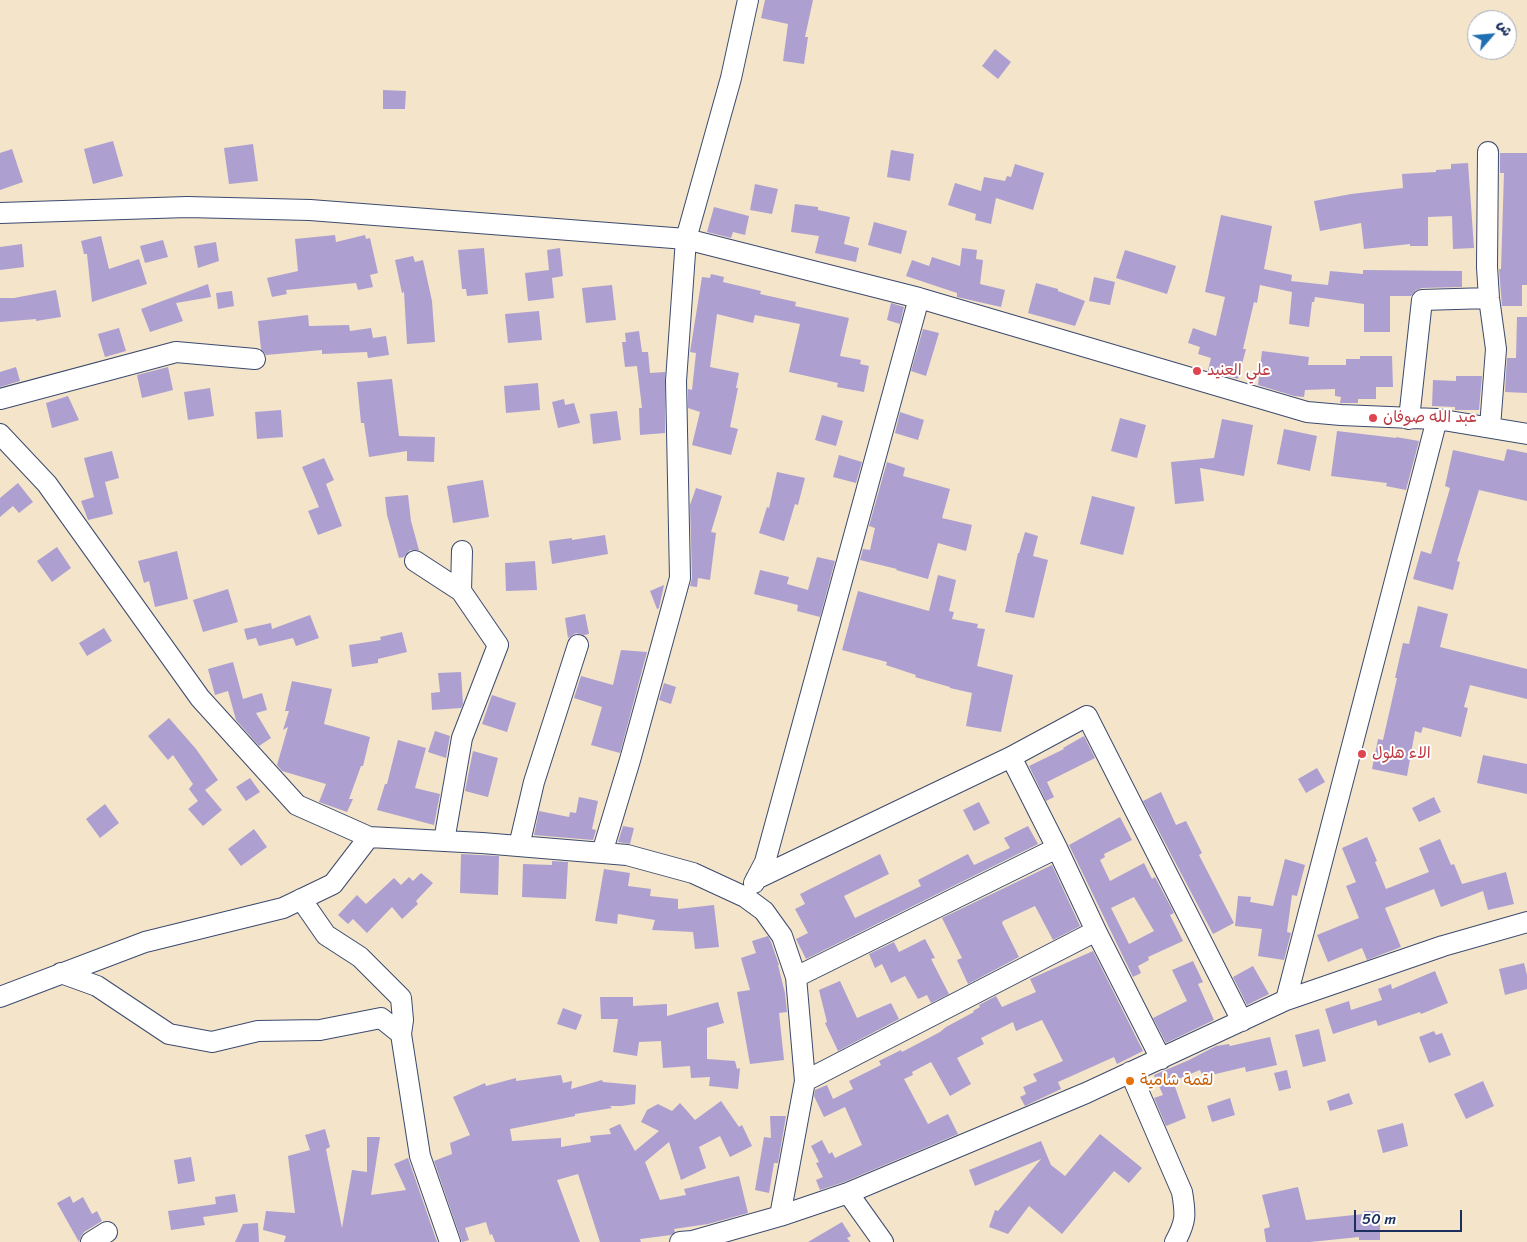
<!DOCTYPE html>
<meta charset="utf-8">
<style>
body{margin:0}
#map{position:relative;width:1527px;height:1242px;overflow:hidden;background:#f3e4ca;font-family:Sriracha,"Playpen Sans Arabic",sans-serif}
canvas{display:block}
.north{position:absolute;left:1467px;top:10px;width:50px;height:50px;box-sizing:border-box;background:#fff;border:1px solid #a4acbf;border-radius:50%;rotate:63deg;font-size:14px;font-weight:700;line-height:20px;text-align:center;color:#1b2f5e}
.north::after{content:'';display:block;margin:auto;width:18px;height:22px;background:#1f6fb2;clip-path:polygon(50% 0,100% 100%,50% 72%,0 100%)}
.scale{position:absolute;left:1354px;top:1210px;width:108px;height:22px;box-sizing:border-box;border:2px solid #1b2f5e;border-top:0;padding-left:6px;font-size:15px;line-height:18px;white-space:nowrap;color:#1b2f5e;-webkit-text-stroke:4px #fff;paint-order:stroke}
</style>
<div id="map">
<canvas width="1527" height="1242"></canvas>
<div class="north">ش</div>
<div class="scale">50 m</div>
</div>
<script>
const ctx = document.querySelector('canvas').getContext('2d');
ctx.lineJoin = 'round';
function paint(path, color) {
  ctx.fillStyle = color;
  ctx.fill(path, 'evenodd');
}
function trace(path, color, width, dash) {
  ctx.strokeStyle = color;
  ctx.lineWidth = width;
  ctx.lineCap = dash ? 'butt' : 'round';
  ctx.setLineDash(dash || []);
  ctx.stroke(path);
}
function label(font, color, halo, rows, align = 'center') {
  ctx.font = font + ' Sriracha,"Playpen Sans Arabic",sans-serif';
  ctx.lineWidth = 4;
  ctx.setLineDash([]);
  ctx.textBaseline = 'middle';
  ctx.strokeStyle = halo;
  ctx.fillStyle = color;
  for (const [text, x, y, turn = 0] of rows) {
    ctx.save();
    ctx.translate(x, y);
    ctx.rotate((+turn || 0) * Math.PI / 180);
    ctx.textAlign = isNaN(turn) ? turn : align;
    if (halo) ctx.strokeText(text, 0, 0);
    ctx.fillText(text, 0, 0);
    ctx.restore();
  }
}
const building = new Path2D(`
 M 765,0 L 813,0 L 805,37 L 808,37 L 804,64 L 783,61 L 788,24 L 761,18 Z
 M 995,49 L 1011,62 L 998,79 L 982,66 Z
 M 383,90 L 406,91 L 405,109 L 383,109 Z
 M 113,141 L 123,176 L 93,184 L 84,149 Z
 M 253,144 L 258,181 L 229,184 L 224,148 Z
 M 12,149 L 23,182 L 0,190 L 0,153 Z
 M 891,150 L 914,154 L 910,181 L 887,177 Z
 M 1500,153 L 1527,153 L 1527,285 L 1522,285 L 1522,306 L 1502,306 L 1499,269 L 1501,269 L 1504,173 L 1500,173 Z
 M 1468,163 L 1474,248 L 1453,249 L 1452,216 L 1428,217 L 1428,246 L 1410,246 L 1410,244 L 1364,249 L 1361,223 L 1320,231 L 1314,201 L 1351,194 L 1403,188 L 1402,174 L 1436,172 L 1436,170 L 1451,169 L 1451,164 Z
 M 1015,164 L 1044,173 L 1033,210 L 996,198 L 991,224 L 975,220 L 976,214 L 948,205 L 955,183 L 981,191 L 984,177 L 1005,181 L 1007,176 L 1011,177 Z
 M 755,184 L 778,189 L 772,214 L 750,210 Z
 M 795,204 L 818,207 L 818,210 L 850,217 L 844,244 L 859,248 L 856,262 L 815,253 L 819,236 L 791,232 Z
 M 714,207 L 749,216 L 745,235 L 733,232 L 731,238 L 707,232 Z
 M 1221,215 L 1272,226 L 1264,269 L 1292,275 L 1291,281 L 1328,285 L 1330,271 L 1363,274 L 1363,270 L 1462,271 L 1462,287 L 1422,288 L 1416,290 L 1411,296 L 1390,296 L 1390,332 L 1364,332 L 1364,304 L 1315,297 L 1314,302 L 1312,302 L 1309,327 L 1289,324 L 1292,292 L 1260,285 L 1257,303 L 1254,302 L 1243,349 L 1246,349 L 1238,379 L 1208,370 L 1211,358 L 1198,354 L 1200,347 L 1188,343 L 1193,328 L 1216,336 L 1225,297 L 1205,292 Z
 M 874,222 L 907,231 L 901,254 L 868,245 Z
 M 335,235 L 336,242 L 365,235 L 366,239 L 370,238 L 378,273 L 370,275 L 373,287 L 358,290 L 356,283 L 286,290 L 287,294 L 272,297 L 267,278 L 298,271 L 295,239 Z
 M 101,236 L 109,269 L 139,259 L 147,284 L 92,302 L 87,254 L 84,254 L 81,241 Z
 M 163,240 L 168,257 L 145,263 L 140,246 Z
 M 216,242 L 219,261 L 198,268 L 194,246 Z
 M 22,244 L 24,267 L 0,270 L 0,247 Z
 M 484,248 L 488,294 L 467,296 L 466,289 L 462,289 L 458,250 Z
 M 560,248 L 563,276 L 552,278 L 554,298 L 528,301 L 525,273 L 549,270 L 547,250 Z
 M 962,248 L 977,250 L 976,259 L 983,260 L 980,284 L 1005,290 L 1001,307 L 957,297 L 957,293 L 906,276 L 912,260 L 929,266 L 932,257 L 960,266 Z
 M 1125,250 L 1176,266 L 1167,294 L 1116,278 Z
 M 413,256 L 415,262 L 423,260 L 432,301 L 435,342 L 407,344 L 404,292 L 402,293 L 395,260 Z
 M 711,274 L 724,277 L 723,282 L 761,291 L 760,294 L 796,302 L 795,306 L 849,318 L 840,356 L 861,360 L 860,364 L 869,366 L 864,392 L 837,387 L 838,383 L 789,372 L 800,324 L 755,315 L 753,323 L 717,314 L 710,367 L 739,373 L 736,388 L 738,388 L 730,427 L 738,429 L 731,455 L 692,445 L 700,412 L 688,408 L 688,389 L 692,390 L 696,353 L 690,352 L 702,277 L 710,278 Z
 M 1094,277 L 1115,282 L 1110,305 L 1089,301 Z
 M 1036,283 L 1058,289 L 1058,291 L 1085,301 L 1075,326 L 1028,313 Z
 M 208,284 L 211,297 L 176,303 L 183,321 L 150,332 L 141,309 Z
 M 612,285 L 616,320 L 586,323 L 582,288 Z
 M 56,290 L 61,317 L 36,321 L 36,319 L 0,322 L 0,298 L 14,298 Z
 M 232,291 L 234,306 L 218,309 L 216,293 Z
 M 891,303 L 904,307 L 900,324 L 887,320 Z
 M 539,311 L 542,340 L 508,343 L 505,314 Z
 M 308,315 L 309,326 L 349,325 L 350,331 L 371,328 L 373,338 L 386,336 L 389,355 L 368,358 L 367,352 L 322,354 L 322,350 L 266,355 L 261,349 L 258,321 Z
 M 1517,317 L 1527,317 L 1527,393 L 1505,392 L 1507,358 L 1516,358 Z
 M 119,328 L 126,351 L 105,357 L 98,334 Z
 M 923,329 L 939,333 L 926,376 L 911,371 Z
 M 639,331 L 642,352 L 648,352 L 650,373 L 665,372 L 665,433 L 640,435 L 639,408 L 642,408 L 637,366 L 625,367 L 622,342 L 626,342 L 625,333 Z
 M 1262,351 L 1309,357 L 1308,365 L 1346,365 L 1346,359 L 1360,359 L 1360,356 L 1392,356 L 1393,387 L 1376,387 L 1376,399 L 1358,399 L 1358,403 L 1340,403 L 1341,397 L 1335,396 L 1335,389 L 1305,390 L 1304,397 L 1294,396 L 1258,385 Z
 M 16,367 L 20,381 L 0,387 L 0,372 Z
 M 168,367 L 173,390 L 142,398 L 137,375 Z
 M 1456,376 L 1482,376 L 1479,410 L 1455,410 L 1455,407 L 1432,406 L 1433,380 L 1456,381 Z
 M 392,379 L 399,436 L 435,437 L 434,462 L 407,461 L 407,451 L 369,457 L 364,423 L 361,423 L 357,382 Z
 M 538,383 L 540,410 L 506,413 L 504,386 Z
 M 210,388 L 214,416 L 188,420 L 184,392 Z
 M 68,396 L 79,420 L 52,428 L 46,403 Z
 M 564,399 L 565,405 L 574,403 L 580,423 L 558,428 L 552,402 Z
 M 281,410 L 283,437 L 257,439 L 255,412 Z
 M 617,411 L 621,440 L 593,444 L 590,414 Z
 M 900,412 L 924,420 L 918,440 L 895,433 Z
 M 822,415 L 843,421 L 836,446 L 815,440 Z
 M 1120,418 L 1146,425 L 1137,458 L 1111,451 Z
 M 1222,419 L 1253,425 L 1244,476 L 1200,468 L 1204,501 L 1175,504 L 1171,462 L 1214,458 Z
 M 1284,429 L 1317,436 L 1310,471 L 1277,464 Z
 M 1337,431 L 1396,438 L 1396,437 L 1419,441 L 1406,490 L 1386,486 L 1387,483 L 1331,476 Z
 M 1507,449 L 1527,453 L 1527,501 L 1479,490 L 1457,561 L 1460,562 L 1453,590 L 1413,579 L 1421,551 L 1431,554 L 1450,488 L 1445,486 L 1453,450 L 1504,461 Z
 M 112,451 L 119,478 L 105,482 L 113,514 L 88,520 L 81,501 L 94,497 L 84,458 Z
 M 839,455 L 862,462 L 856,483 L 833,477 Z
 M 324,458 L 334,480 L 326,484 L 342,526 L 318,535 L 308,511 L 319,507 L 302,467 Z
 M 887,462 L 905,468 L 903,476 L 950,489 L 942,518 L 972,525 L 966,551 L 938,543 L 928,579 L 896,570 L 897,569 L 860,560 L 863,549 L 870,550 L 875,528 L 869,526 Z
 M 777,472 L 805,478 L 798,505 L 795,504 L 784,541 L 759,533 L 767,507 L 769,508 Z
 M 483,480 L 489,517 L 453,523 L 447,486 Z
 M 18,483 L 33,502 L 19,513 L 13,506 L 0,517 L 0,498 Z
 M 696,488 L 722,496 L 711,532 L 716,533 L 710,580 L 698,578 L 697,587 L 690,586 L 692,578 L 690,505 Z
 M 408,495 L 411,521 L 419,550 L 410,550 L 404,557 L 399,558 L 387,515 L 385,497 Z
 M 1092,496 L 1135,507 L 1123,555 L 1080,544 Z
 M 1025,532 L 1038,536 L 1033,556 L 1048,560 L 1034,618 L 1005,612 L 1018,553 L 1019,553 Z
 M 605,535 L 608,554 L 552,564 L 549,541 L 572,538 L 572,540 Z
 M 57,547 L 71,568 L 52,582 L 37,561 Z
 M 177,551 L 188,599 L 155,607 L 149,581 L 144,583 L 138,561 Z
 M 817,557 L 835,561 L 820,617 L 797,611 L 798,605 L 754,594 L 760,570 L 789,577 L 787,584 L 808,590 Z
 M 535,561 L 537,590 L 506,591 L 505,563 Z
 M 938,575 L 956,580 L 949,611 L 954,612 L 952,619 L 978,624 L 977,628 L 985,629 L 977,666 L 1013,675 L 1001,732 L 966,726 L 972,693 L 950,688 L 950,687 L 915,677 L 916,675 L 886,665 L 887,662 L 842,650 L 858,591 L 929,611 Z
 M 664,585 L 659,608 L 657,609 L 650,591 Z
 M 228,589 L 238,622 L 203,632 L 193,600 Z
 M 1418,606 L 1448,614 L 1440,647 L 1527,669 L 1527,699 L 1470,685 L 1464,707 L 1468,708 L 1461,737 L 1423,727 L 1421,733 L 1415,731 L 1407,776 L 1372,769 L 1378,739 L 1383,740 L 1397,678 L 1395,678 L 1403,643 L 1409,644 Z
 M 585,614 L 589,634 L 584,635 L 576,633 L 568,638 L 565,618 Z
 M 310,615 L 319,638 L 296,646 L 293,638 L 259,646 L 256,638 L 247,640 L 244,629 L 271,623 L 272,629 Z
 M 104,628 L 112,641 L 87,656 L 79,643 Z
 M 402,632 L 407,652 L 378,659 L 378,663 L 352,667 L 349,645 L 381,640 L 380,637 Z
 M 621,650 L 647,652 L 620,753 L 591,745 L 602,707 L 574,698 L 581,676 L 613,685 Z
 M 233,662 L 243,699 L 262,693 L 267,710 L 256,713 L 271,738 L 259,746 L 236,720 L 228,691 L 215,695 L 208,669 Z
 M 461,672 L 463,704 L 461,708 L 432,710 L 431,693 L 440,692 L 438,673 Z
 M 292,681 L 332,689 L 324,724 L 370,737 L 363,766 L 361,766 L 349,799 L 353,799 L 347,812 L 319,802 L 326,784 L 282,771 L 277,765 L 288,727 L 283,730 L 289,711 L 285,711 Z
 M 664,683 L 676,687 L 671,704 L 659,700 Z
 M 492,695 L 516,703 L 507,732 L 482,724 Z
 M 169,718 L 196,749 L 218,780 L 205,790 L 222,810 L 203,826 L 188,809 L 198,801 L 189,789 L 193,784 L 173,755 L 168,760 L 148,736 Z
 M 435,731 L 450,736 L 446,758 L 428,752 Z
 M 1084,736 L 1095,758 L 1047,782 L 1054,797 L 1046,801 L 1029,766 L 1064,749 L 1063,748 Z
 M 398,740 L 426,748 L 415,788 L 440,794 L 434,825 L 377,810 L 385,784 L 387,784 Z
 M 473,751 L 498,758 L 488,797 L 465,791 Z
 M 1483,755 L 1527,764 L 1527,794 L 1477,783 Z
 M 1317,768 L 1325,782 L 1306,793 L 1298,779 Z
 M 250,778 L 260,792 L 246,801 L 236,787 Z
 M 1161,792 L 1176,825 L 1186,821 L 1202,853 L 1199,855 L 1234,923 L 1213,934 L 1143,801 Z
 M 579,797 L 598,801 L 592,829 L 596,830 L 593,840 L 534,835 L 539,811 L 569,817 L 570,812 L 576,813 Z
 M 1434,797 L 1441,812 L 1419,822 L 1412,808 Z
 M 979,802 L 990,823 L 974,831 L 963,810 Z
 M 105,804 L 119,823 L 100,838 L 86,819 Z
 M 1120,817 L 1132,840 L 1104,854 L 1105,857 L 1100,860 L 1110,881 L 1144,863 L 1152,879 L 1155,877 L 1174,913 L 1170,915 L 1183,941 L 1148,957 L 1149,960 L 1138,966 L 1141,973 L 1133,977 L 1069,845 ZM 1134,897 L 1154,931 L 1129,944 L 1111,908 Z
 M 623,826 L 634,828 L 630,844 L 618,842 Z
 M 1028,826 L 1038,844 L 806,959 L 796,939 L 808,933 L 795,909 L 805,904 L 800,894 L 880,854 L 889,874 L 844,896 L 855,918 L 921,886 L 918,880 L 968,854 L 974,865 L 1010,848 L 1004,838 Z
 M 254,829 L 267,847 L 241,866 L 228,849 Z
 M 1367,837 L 1377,861 L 1375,862 L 1386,889 L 1429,872 L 1419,848 L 1440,839 L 1451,865 L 1454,864 L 1462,884 L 1506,872 L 1514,904 L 1488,910 L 1483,891 L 1441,907 L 1434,889 L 1385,908 L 1401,947 L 1367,960 L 1362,948 L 1328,962 L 1317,935 L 1359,918 L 1346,886 L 1356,882 L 1342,848 Z
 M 461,854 L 499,856 L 498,895 L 460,893 Z
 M 1285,859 L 1305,865 L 1297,896 L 1292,895 L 1287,932 L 1291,933 L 1284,960 L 1258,956 L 1262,929 L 1235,926 L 1238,896 L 1251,897 L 1250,902 L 1273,906 Z
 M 552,861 L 568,862 L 566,899 L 522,897 L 523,864 L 552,865 Z
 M 1052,865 L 1080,926 L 1053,940 L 1035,906 L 1003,921 L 1002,923 L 1019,957 L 968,984 L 957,960 L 962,958 L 942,918 Z
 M 604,869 L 630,873 L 628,886 L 651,889 L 650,896 L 678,899 L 678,909 L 714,905 L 719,947 L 695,949 L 693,932 L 652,930 L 655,920 L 618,914 L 617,924 L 595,921 Z
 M 421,873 L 433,883 L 416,901 L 418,904 L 402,919 L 392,907 L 367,933 L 353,919 L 348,924 L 338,915 L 357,895 L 366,904 L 394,878 L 401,885 L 409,877 L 413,881 Z
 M 768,936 L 771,942 L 779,965 L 778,965 L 785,993 L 787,1012 L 779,1013 L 784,1060 L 750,1064 L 737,992 L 750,990 L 741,958 L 756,953 L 752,941 Z
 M 925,939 L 935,958 L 931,959 L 949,994 L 931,1003 L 927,995 L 918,999 L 905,976 L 891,983 L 882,964 L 875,968 L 869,954 L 894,942 L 899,952 Z
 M 1093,951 L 1143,1051 L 1117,1064 L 1114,1057 L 1058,1082 L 1061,1089 L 1025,1106 L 1020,1097 L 1026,1094 L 1023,1087 L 1037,1081 L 1033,1074 L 1063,1061 L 1042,1020 L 1016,1031 L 1013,1022 L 981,1038 L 984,1044 L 957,1058 L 971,1084 L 950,1096 L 931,1062 L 912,1072 L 913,1075 L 904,1079 L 928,1124 L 948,1114 L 958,1134 L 844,1182 L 820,1190 L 816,1180 L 823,1177 L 816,1163 L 819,1162 L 811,1146 L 822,1140 L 829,1154 L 832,1152 L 835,1158 L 862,1145 L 845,1107 L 824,1117 L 814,1096 L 815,1090 L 827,1085 L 833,1099 L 853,1089 L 849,1081 L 881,1065 L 879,1061 L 901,1050 L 902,1052 L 940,1032 L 946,1027 L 974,1012 L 973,1011 L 980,1007 L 979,1005 L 996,996 L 1002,1007 L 1036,992 L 1030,979 Z
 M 1193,961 L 1203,982 L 1198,984 L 1214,1020 L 1166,1043 L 1153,1018 L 1187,1001 L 1172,970 Z
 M 1524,963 L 1527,975 L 1527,989 L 1505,995 L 1499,969 Z
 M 1253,966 L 1269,994 L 1247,1005 L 1233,977 Z
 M 1435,971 L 1448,1003 L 1421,1014 L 1420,1012 L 1378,1026 L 1376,1020 L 1333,1034 L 1325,1009 L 1349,1001 L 1351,1010 L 1382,1000 L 1378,989 L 1391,984 L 1392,989 Z
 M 840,981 L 857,1018 L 891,1003 L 899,1019 L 838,1051 L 825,1023 L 827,1022 L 819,990 Z
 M 600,997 L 633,997 L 633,1006 L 667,1004 L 667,1016 L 718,1002 L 724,1023 L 707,1028 L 707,1059 L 735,1061 L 737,1069 L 740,1068 L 738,1089 L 709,1086 L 710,1077 L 691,1078 L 690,1066 L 663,1068 L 661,1041 L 639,1042 L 637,1056 L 613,1052 L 618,1019 L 601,1019 Z
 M 563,1008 L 582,1015 L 576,1030 L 557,1024 Z
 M 1319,1029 L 1326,1061 L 1303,1067 L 1295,1035 Z
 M 1434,1031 L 1436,1035 L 1442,1033 L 1451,1055 L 1429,1063 L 1419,1037 Z
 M 1270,1037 L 1277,1065 L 1246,1072 L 1245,1067 L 1203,1077 L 1200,1070 L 1173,1081 L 1186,1118 L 1166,1126 L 1154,1098 L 1163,1095 L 1154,1075 L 1189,1060 L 1216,1046 L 1229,1044 L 1230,1046 Z
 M 1287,1070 L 1291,1088 L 1279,1091 L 1274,1073 Z
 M 561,1075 L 563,1083 L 572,1081 L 571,1089 L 602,1080 L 603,1082 L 636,1085 L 635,1104 L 622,1106 L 610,1106 L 612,1108 L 575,1114 L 575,1116 L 510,1129 L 512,1141 L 561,1138 L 561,1147 L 591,1142 L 590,1136 L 611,1134 L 609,1129 L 620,1124 L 635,1151 L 659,1131 L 641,1122 L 647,1110 L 658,1104 L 672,1111 L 680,1103 L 695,1120 L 721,1101 L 739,1127 L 742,1125 L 752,1146 L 730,1157 L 720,1136 L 699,1147 L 706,1168 L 681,1180 L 669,1142 L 645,1162 L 660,1200 L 686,1195 L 684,1189 L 739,1176 L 748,1213 L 708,1224 L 674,1229 L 675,1232 L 671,1235 L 640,1239 L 641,1242 L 600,1242 L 578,1174 L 557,1180 L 580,1242 L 495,1242 L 492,1234 L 490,1235 L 486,1222 L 465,1228 L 469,1240 L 462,1242 L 434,1161 L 452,1154 L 450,1143 L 470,1135 L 453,1097 L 485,1083 L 486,1086 L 516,1078 L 516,1081 Z
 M 1483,1081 L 1494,1106 L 1466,1119 L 1454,1094 Z
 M 1349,1093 L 1353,1104 L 1330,1111 L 1327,1101 Z
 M 1230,1098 L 1235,1115 L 1212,1122 L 1207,1106 Z
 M 770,1116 L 786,1116 L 778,1163 L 774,1163 L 769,1193 L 755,1190 L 764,1137 L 771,1138 Z
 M 1403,1123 L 1408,1146 L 1383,1153 L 1377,1130 Z
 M 325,1129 L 330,1147 L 326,1149 L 342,1228 L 352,1170 L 367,1172 L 367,1137 L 380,1137 L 371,1195 L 406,1190 L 394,1164 L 408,1158 L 437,1242 L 284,1242 L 286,1236 L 263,1230 L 266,1211 L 295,1213 L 288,1156 L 310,1150 L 305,1135 Z
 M 1100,1134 L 1142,1168 L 1129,1183 L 1114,1171 L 1062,1234 L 1029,1206 L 1008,1234 L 989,1227 L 995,1210 L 998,1211 L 1041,1159 L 975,1186 L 969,1170 L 1041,1141 L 1051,1165 L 1065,1176 Z
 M 191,1157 L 195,1181 L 178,1184 L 174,1160 Z
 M 1298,1187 L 1306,1220 L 1364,1214 L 1364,1211 L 1380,1211 L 1380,1240 L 1359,1240 L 1359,1237 L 1310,1242 L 1266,1242 L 1264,1229 L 1270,1227 L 1262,1195 Z
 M 235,1194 L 238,1212 L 203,1217 L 205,1225 L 171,1230 L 168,1211 L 216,1204 L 215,1197 Z
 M 70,1196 L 73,1203 L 83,1197 L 92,1214 L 97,1211 L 102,1221 L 84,1232 L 81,1236 L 79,1242 L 57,1203 Z
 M 842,1222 L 851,1236 L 847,1238 L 850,1242 L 808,1242 Z
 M 258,1223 L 259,1242 L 235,1242 L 243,1224 Z`);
const minor = new Path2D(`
 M 1488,152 L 1487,267 L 1489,298 L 1496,349 L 1490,427
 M 0,213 L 187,207 L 310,210 L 686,239 L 919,298 L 1307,412 L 1341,415 L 1437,419 L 1527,434
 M 0,399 L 176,352 L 255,359
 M 1409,419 L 1422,300 L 1489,298
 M 0,434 L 47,484 L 200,698 L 297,805 L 369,837 L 482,843 L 627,855 L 693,873 L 745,897 L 764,911 L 782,936 L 796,977 L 805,1081 L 780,1216
 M 415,561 L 461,591
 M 1011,757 L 1057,848 L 1096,931
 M 444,841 L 462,738 L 498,645 L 461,591 L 462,551
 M 519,846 L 534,782 L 578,645
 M 602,853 L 630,760 L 680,578 L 676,381 L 686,239 L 731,78 L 748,0
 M 756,879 L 1011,757 L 1087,716 L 1242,1021
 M 754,883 L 765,862 L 919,298
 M 301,899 L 326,935 L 360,957 L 401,998 L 403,1020 L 401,1034 L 420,1156 L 450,1242
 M 61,973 L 97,986 L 169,1034 L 212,1042 L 258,1031 L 320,1030 L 381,1018 L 401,1034
 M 796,977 L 1057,848
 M 0,997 L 145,942 L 283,908 L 333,884 L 369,837
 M 1286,1000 L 1437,419
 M 1130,1072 L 1182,1192 C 1186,1215 1186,1222 1175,1242
 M 805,1081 L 1096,931 L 1161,1059
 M 848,1193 L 883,1242
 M 91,1242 L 107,1232
 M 680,1242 L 692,1241 L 780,1216 L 848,1193 L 1086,1093 L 1286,1000 L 1443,946 L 1527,922`);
const markers = [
 [1197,371,5,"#e0444e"],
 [1373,418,5,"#e0444e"],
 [1362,754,5,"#e0444e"],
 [1130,1081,5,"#e8710a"]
];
const healthNames = [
 ["علي العنيد",1207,371],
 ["عبد الله صوفان",1383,418],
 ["الاء هلول",1372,754]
];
const foodNames = [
 ["لقمة شامية",1140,1081]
];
paint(building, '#ada0d0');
trace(minor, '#3b4a6e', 22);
trace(minor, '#fff', 20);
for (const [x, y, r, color] of markers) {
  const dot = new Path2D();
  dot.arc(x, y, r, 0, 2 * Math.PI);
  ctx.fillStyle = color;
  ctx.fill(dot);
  trace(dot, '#fff', 2);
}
label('16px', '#be3a42', '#fff', healthNames, 'left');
label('16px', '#c56008', '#fff', foodNames, 'left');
</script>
